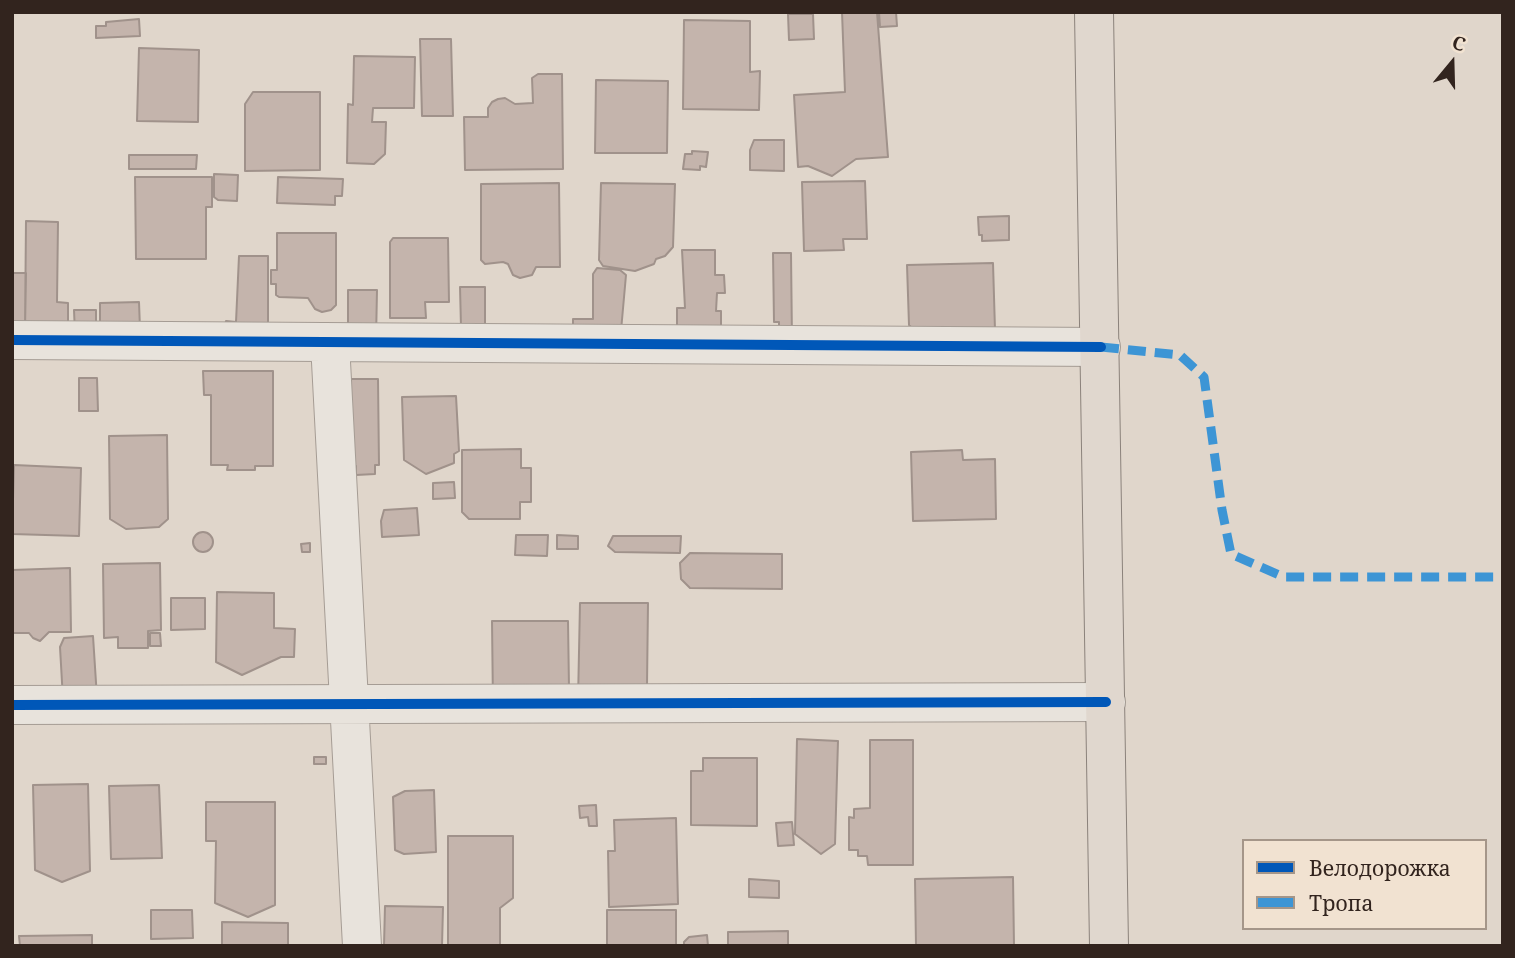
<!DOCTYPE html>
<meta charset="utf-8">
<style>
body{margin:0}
#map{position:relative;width:1515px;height:958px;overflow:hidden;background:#e0d6cb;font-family:"Noto Serif",serif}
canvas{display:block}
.frame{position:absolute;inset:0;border:14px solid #32241e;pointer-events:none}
.legend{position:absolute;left:1242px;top:839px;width:245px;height:91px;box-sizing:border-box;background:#f1e2d1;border:2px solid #a59689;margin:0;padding:9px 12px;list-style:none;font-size:21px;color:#32241e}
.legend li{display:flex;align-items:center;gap:14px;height:35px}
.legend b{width:35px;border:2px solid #a59689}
.north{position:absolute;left:1417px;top:28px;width:70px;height:70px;-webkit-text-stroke:5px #f1e2d1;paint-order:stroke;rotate:19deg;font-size:19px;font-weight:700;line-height:28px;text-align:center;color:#32241e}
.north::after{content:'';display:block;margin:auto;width:24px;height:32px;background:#32241e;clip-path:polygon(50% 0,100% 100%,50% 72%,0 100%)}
</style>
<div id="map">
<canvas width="1515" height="958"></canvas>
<div class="frame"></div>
<ul class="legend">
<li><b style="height:9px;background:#0057b8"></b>Велодорожка</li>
<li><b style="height:9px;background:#3d95d5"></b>Тропа</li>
</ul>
<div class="north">С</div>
</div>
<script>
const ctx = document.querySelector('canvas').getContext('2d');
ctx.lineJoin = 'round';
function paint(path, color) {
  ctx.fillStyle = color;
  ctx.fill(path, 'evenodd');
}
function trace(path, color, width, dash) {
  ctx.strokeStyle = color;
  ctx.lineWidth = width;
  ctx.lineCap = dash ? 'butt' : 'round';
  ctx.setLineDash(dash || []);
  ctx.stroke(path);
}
const building = new Path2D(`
 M 842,12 L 877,12 L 888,157 L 856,159 L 832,176 L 808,166 L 798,167 L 794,95 L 845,92 Z
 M 879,12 L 896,12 L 897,26 L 880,27 Z
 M 788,14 L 813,14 L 814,39 L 789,40 Z
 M 139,19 L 140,36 L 96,38 L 96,26 L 106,26 L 106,22 Z
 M 684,20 L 750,21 L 750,72 L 760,71 L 759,110 L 683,109 Z
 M 420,39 L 451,39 L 453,116 L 422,116 Z
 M 139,48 L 199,50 L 198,122 L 137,121 Z
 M 354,56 L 415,57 L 414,108 L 373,108 L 372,122 L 386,122 L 385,154 L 374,164 L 347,163 L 348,104 L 353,105 Z
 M 538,74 L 562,74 L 563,169 L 465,170 L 464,117 L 488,117 L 488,108 L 492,102 L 498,99 L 505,98 L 515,104 L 533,103 L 532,78 Z
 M 596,80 L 668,81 L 667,153 L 595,153 Z
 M 253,92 L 320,92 L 320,170 L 245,171 L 245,104 Z
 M 754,140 L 784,140 L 784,171 L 750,170 L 750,150 Z
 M 692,151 L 708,152 L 706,167 L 700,166 L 700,170 L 683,169 L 685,154 L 692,154 Z
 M 129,155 L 197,155 L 196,169 L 129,169 Z
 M 214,174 L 238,175 L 237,201 L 218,200 L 214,197 Z
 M 135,177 L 212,177 L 212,207 L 206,207 L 206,259 L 136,259 Z
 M 278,177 L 343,179 L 342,196 L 335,196 L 335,205 L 277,203 Z
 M 865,181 L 867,239 L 843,239 L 844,250 L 804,251 L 802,182 Z
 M 559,183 L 560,267 L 536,267 L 532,275 L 520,278 L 513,275 L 508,264 L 503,262 L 485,264 L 481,260 L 481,184 Z
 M 601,183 L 675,184 L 673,247 L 665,256 L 656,259 L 654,264 L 635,271 L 603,266 L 599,260 Z
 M 1009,216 L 1009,240 L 982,241 L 982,235 L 979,235 L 978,217 Z
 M 26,221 L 58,222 L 57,302 L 68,303 L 68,329 L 25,329 Z
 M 277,233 L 336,233 L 336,305 L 331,310 L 322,312 L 315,309 L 308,298 L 279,297 L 276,295 L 276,284 L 271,284 L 271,270 L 277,270 Z
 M 393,238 L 448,238 L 449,302 L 425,302 L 426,318 L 390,318 L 390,242 Z
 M 682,250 L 715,250 L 715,275 L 724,275 L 725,293 L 717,293 L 716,311 L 721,311 L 721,339 L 677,339 L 677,308 L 685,308 Z
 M 773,253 L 791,253 L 792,341 L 779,341 L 779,322 L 774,322 Z
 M 239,256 L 268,256 L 268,336 L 225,330 L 226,321 L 236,322 Z
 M 993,263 L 995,330 L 913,329 L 909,325 L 907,265 Z
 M 597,268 L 620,270 L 626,275 L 620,342 L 573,342 L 573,319 L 593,319 L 593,274 Z
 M 12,273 L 26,273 L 25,329 L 12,329 Z
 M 460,287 L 485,287 L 485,327 L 461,327 Z
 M 348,290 L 377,290 L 376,340 L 348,340 Z
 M 139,302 L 140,329 L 100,330 L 100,303 Z
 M 74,310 L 96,310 L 96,334 L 75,334 Z
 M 203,371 L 273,371 L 273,466 L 255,466 L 255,470 L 227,470 L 228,465 L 211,465 L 211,395 L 204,395 Z
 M 79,378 L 97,378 L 98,411 L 79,411 Z
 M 347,379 L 378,379 L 379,465 L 375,465 L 375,474 L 356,475 L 356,466 L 348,466 Z
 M 456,396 L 459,451 L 454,454 L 454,463 L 426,474 L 404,460 L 402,397 Z
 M 167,435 L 168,519 L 159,527 L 126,529 L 110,519 L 109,436 Z
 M 521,449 L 521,468 L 531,468 L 531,502 L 520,502 L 520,519 L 469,519 L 462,512 L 462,450 Z
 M 962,450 L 963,460 L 995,459 L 996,519 L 913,521 L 911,452 Z
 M 14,465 L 81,468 L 79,536 L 12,534 Z
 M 454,482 L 455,498 L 433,499 L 433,483 Z
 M 417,508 L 419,535 L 382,537 L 381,521 L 384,510 Z
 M193 542a10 10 0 1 1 20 0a10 10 0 1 1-20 0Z
 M 516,535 L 548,535 L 547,556 L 515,555 Z
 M 557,535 L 578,536 L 578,549 L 557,549 Z
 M 613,536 L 681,536 L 680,553 L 615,552 L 608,546 Z
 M 310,543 L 310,552 L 302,552 L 301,544 Z
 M 690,553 L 782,554 L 782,589 L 690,588 L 681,579 L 680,563 Z
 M 160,563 L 161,630 L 148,631 L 148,648 L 118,648 L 118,637 L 104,638 L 103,564 Z
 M 70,568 L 71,632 L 49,632 L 40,641 L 33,638 L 29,633 L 12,633 L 12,570 Z
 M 217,592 L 274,593 L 274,628 L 295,629 L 294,657 L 281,657 L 242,675 L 216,662 Z
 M 171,598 L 205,598 L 205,629 L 171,630 Z
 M 580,603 L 648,603 L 647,685 L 578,701 Z
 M 492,621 L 568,621 L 569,688 L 493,706 Z
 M 150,633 L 160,633 L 161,646 L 150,646 Z
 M 93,636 L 97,698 L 63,700 L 60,647 L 64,638 Z
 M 797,739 L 838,741 L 835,844 L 821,854 L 795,834 Z
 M 870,740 L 913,740 L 913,865 L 868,865 L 867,856 L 858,856 L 858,850 L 849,850 L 849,817 L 854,818 L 854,809 L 870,808 Z
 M 314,757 L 326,757 L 326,764 L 314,764 Z
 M 703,758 L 757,758 L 757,826 L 691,825 L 691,771 L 703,771 Z
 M 88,784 L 90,871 L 62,882 L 35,870 L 33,785 Z
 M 159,785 L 162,858 L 111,859 L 109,786 Z
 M 434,790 L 436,852 L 404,854 L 395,850 L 393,797 L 405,791 Z
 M 206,802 L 275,802 L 275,905 L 248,917 L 215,903 L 216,841 L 206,841 Z
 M 596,805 L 597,826 L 589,826 L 588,817 L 580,818 L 579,806 Z
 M 676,818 L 678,904 L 609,907 L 608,851 L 615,851 L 614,820 Z
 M 792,822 L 794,845 L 778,846 L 776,823 Z
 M 448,836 L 513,836 L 513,898 L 500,908 L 500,946 L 448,946 Z
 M 1013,877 L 1014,946 L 916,946 L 915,879 Z
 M 749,879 L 779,881 L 779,898 L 749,897 Z
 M 385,906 L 443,907 L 442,946 L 384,946 Z
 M 151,910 L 192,910 L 193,938 L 151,939 Z
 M 607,910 L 676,910 L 676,946 L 607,946 Z
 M 222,922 L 288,923 L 288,946 L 222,946 Z
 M 788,931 L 788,946 L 728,946 L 728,932 Z
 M 92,935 L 92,946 L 20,946 L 19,936 Z
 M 707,935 L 708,946 L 684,946 L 684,942 L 689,937 Z`);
const minor = new Path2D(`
 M 12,340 L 1101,347
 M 330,343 L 362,946
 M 12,705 L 1106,702`);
const major = new Path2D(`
 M 1094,12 L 1109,946`);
const quiet = new Path2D(`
 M 1101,347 L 1180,355 L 1204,377 L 1222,510 L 1231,554 L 1284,577 L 1503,577`);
const cycleway = new Path2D(`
 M 12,340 L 1101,347
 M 12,705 L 1106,702`);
paint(building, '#c4b4ac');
trace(building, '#a0928b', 2);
trace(minor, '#a59c94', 40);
trace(major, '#8b827b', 40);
trace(minor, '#e8e3dc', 38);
trace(major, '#e0d7ce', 38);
trace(quiet, '#3d95d5', 9, [18, 9]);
trace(cycleway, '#0057b8', 10);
</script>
